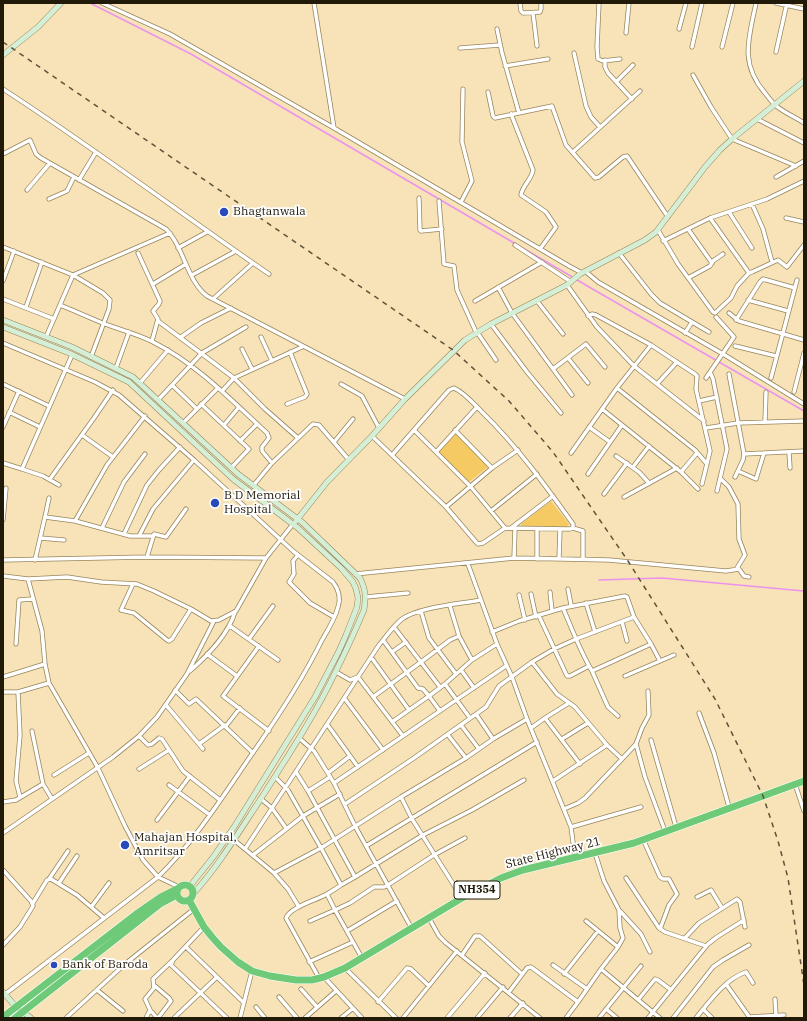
<!DOCTYPE html>
<style>
body{margin:0}
#map{position:relative;width:807px;height:1021px;overflow:hidden;background:#f7e3b7;font-family:"IBM Plex Serif",serif}
canvas{display:block}
.frame{position:absolute;inset:0;border:4px solid #211a09;pointer-events:none}
</style>
<div id="map">
<canvas width="807" height="1021"></canvas>
<div class="frame"></div>
</div>
<script>
const ctx = document.querySelector('canvas').getContext('2d');
ctx.lineJoin = 'round';
function paint(path, color) {
  ctx.fillStyle = color;
  ctx.fill(path, 'evenodd');
}
function trace(path, color, width, dash) {
  ctx.strokeStyle = color;
  ctx.lineWidth = width;
  ctx.lineCap = dash ? 'butt' : 'round';
  ctx.setLineDash(dash || []);
  ctx.stroke(path);
}
function label(font, color, halo, rows, align = 'center') {
  ctx.font = font + ' "IBM Plex Serif",serif';
  ctx.lineWidth = 3.5;
  ctx.setLineDash([]);
  ctx.textBaseline = 'middle';
  ctx.strokeStyle = halo;
  ctx.fillStyle = color;
  for (const [text, x, y, turn = 0] of rows) {
    ctx.save();
    ctx.translate(x, y);
    ctx.rotate((+turn || 0) * Math.PI / 180);
    ctx.textAlign = isNaN(turn) ? turn : align;
    if (halo) ctx.strokeText(text, 0, 0);
    ctx.fillText(text, 0, 0);
    ctx.restore();
  }
}
const green = new Path2D(`
 M 456,434 L 488,467 L 469,482 L 438,453 Z
 M 551,501 L 569,524 L 567,527 L 522,526 L 521,524 Z`);
const stream = new Path2D(`
 M 90,3 L 191,54 L 574,278
 M 577,280 L 804,411
 M 599,580 L 662,578 L 804,591`);
const street = new Path2D(`
 M 102,3 L 170,34 L 334,128
 M 314,3 L 334,128 L 569,266 L 582,273
 M 520,3 L 521,11 L 523,13 L 540,12 L 541,9 L 541,3
 M 599,3 L 597,47 L 598,59 L 603,61 L 620,59
 M 756,3 C 749,38 739,63 765,93 C 768,97 772,102 775,105 C 783,112 795,117 804,123
 M 776,3 L 804,9
 M 533,13 L 537,46
 M 497,29 L 502,53 L 519,113
 M 679,29 L 686,3
 M 626,33 L 629,3
 M 692,47 L 702,3
 M 722,47 L 733,3
 M 460,48 L 500,45
 M 776,52 L 787,3
 M 574,53 L 586,106 L 591,117 L 600,127
 M 605,60 L 605,67 L 608,73 L 632,99
 M 505,66 L 548,59
 M 693,75 L 711,107 L 732,139 L 796,166
 M 616,82 L 633,65
 M 3,89 C 94,148 180,213 269,274
 M 488,92 L 493,116 L 495,118 L 552,106 L 566,145 L 595,178 L 599,177 L 623,157 L 627,156 L 668,217
 M 511,114 L 533,170 C 532,179 522,186 521,195 L 546,212 L 556,227 L 540,249
 M 757,119 L 804,143
 M 573,152 L 640,91
 M 3,154 L 30,140 L 36,154 L 41,158 L 166,229 C 184,247 187,281 207,296 L 405,399
 M 776,177 L 804,161
 M 79,180 L 96,152
 M 27,190 L 50,163
 M 419,198 L 420,230 L 421,231 L 442,229
 M 49,199 L 67,191 L 74,177
 M 439,201 L 444,264 L 454,266 L 457,290 L 476,332
 M 461,202 L 472,181 L 462,142 L 463,89
 M 752,204 L 763,229 L 772,262
 M 729,212 L 752,248
 M 710,218 L 749,273 L 752,272 L 778,260 L 787,267 L 804,245
 M 786,218 L 804,222
 M 688,229 L 712,263
 M 658,230 L 678,264 L 713,312 L 715,313 L 731,298 L 737,286 L 749,273
 M 663,241 L 710,218 L 767,199 L 804,181
 M 515,245 L 571,282
 M 3,247 L 73,275 L 170,233
 M 178,248 L 207,232
 M 138,253 L 160,301 L 159,304 L 153,311 L 158,319 L 152,341
 M 619,253 L 651,294 L 660,303 L 709,332
 M 585,271 L 598,282 L 723,354 L 804,404
 M 192,275 L 236,251
 M 688,278 L 710,266 L 713,261 L 723,254
 M 3,281 L 14,251
 M 153,284 L 186,264
 M 567,285 L 597,327 L 634,366 L 704,421
 M 498,287 L 512,313 L 572,395
 M 3,299 L 54,319
 M 213,299 L 253,263
 M 748,300 L 788,311
 M 475,301 L 542,262
 M 537,301 L 563,334
 M 60,305 C 75,311 90,318 105,324 C 121,330 138,334 153,342 C 197,364 231,400 267,433 L 269,438 L 262,447 L 262,451 L 272,463 L 253,486
 M 26,307 L 42,262
 M 729,313 L 739,321 L 804,340
 M 588,316 L 592,314 L 596,315 L 651,345 L 695,374 L 697,376 L 696,389 L 710,451 L 702,484
 M 736,320 L 760,282 L 763,279 L 795,288
 M 158,321 L 234,378 L 222,391
 M 491,324 L 527,372 L 561,413
 M 477,332 L 496,360
 M 685,333 L 692,322
 M 46,337 L 73,275 L 103,293 L 110,300 L 109,309 L 91,357
 M 181,337 L 201,323 L 231,308
 M 261,337 L 272,361
 M 3,343 L 95,382 L 119,395 L 194,460 L 293,551 L 333,582 C 339,590 341,598 338,607 C 335,619 328,630 322,640 C 302,681 278,717 252,754 C 223,796 195,841 158,877 L 4,995
 M 735,346 L 776,356
 M 242,349 L 252,369
 M 568,358 L 588,383
 M 116,368 L 129,332
 M 553,369 L 586,344 L 605,367
 M 710,372 L 713,379 L 727,449 L 717,491
 M 729,374 L 744,454 L 804,451
 M 706,378 L 734,337 L 716,317
 M 771,378 L 797,280
 M 140,383 L 168,350
 M 3,384 L 49,406
 M 341,384 L 362,396 L 379,428
 M 657,384 L 677,362
 M 172,385 L 197,409
 M 617,388 L 695,450 L 707,464
 M 794,392 L 804,353
 M 158,400 L 202,353 L 246,327
 M 699,401 L 717,397
 M 201,404 L 249,449 L 231,468
 M 287,404 L 305,397 L 307,394 L 290,352
 M 602,409 L 681,472 L 698,489
 M 9,412 L 40,427
 M 765,422 L 766,392
 M 183,423 L 218,388
 M 224,425 L 239,407
 M 3,427 L 19,391
 M 589,427 L 610,442
 M 706,428 L 738,423 L 804,421
 M 414,430 L 471,487 L 505,528
 M 455,430 L 492,468
 M 82,435 L 113,457
 M 372,436 L 446,507 L 476,542 L 478,544 L 483,543 L 505,528 L 570,529 L 573,528 L 573,524 C 545,485 517,446 482,412 C 474,404 465,393 454,388 L 449,390 L 393,454
 M 298,438 L 265,409 L 234,378 L 302,347
 M 240,441 L 257,424
 M 334,442 L 353,419
 M 436,452 L 477,407
 M 789,452 L 790,468
 M 571,453 L 617,388 L 651,345
 M 616,456 L 639,472 L 649,483
 M 3,463 L 22,469 L 72,355
 M 272,463 L 313,424 L 319,425 L 349,460
 M 633,467 L 649,446
 M 22,469 L 43,476 L 59,485
 M 738,471 L 756,479 L 764,453
 M 681,472 L 697,453
 M 588,474 L 622,425
 M 735,477 L 743,460 L 744,454
 M 720,478 L 729,487 L 738,504 L 739,539 L 745,555 L 737,568
 M 50,479 L 94,418 L 113,390
 M 604,494 L 627,463
 M 624,497 L 677,468
 M 446,507 L 492,468 L 518,450
 M 491,511 L 537,474
 M 45,517 L 49,498
 M 3,520 L 6,488
 M 75,521 L 130,536 L 139,536 L 153,509 L 194,460
 M 102,528 L 124,482 L 145,454
 M 511,528 L 553,496
 M 573,528 L 583,531 L 583,559
 M 124,534 L 147,485 L 159,470 L 180,447
 M 139,536 L 153,536
 M 40,538 L 64,540
 M 298,555 L 293,561 L 294,574 L 289,582 L 310,603 L 334,617
 M 147,557 L 154,534 L 166,537 L 186,509
 M 514,558 L 515,529
 M 537,559 L 537,529
 M 559,559 L 560,529
 M 3,560 L 147,557 L 266,558 L 293,524
 M 35,560 L 45,517 L 75,521 L 107,465 L 145,416
 M 468,564 L 497,644 L 512,677 L 527,719 L 571,827 L 575,857
 M 355,574 L 514,558 L 609,560 L 726,571 L 739,569 L 744,576 L 749,577
 M 3,576 L 28,579 L 67,577 L 101,582 L 137,584 L 154,591 L 191,609 L 211,621 L 219,620 L 236,611 L 266,558
 M 28,579 L 42,631 L 45,664 L 49,683 L 98,768 L 125,826 L 143,860 L 158,877 L 179,887
 M 133,584 L 121,610 L 134,613 L 167,640 L 169,641 L 172,639 L 191,609
 M 568,589 L 571,605
 M 550,592 L 552,611
 M 531,594 L 536,617
 M 519,595 L 525,620
 M 366,597 L 408,593
 M 586,603 L 595,632
 M 450,606 L 459,636 L 472,660
 M 563,608 L 625,596 L 627,597 L 634,617
 M 421,611 L 429,638 L 456,674
 M 539,616 L 567,676 L 570,676 L 589,666
 M 622,622 L 627,641
 M 230,626 L 278,660
 M 394,627 L 440,687
 M 249,639 L 273,606
 M 383,640 L 418,688 L 423,689 L 429,696 L 445,684 L 470,718
 M 16,644 L 19,600 L 32,599
 M 651,644 L 660,661
 M 259,646 L 223,696 L 269,731
 M 392,652 L 406,642
 M 207,654 L 237,676
 M 371,657 L 409,710 L 429,696 L 440,711
 M 532,662 L 557,694 L 575,707 L 607,745 L 553,781
 M 461,670 L 474,688
 M 190,671 C 208,655 228,635 235,612
 M 592,671 L 608,707 L 618,716
 M 336,672 L 350,680 L 358,677 L 403,736
 M 625,676 L 674,655
 M 3,677 L 45,664
 M 445,684 L 472,660 L 497,644
 M 175,690 L 189,704 L 196,699 L 253,753
 M 3,692 L 18,692 L 49,683
 M 18,692 L 20,735 L 16,781 L 20,797
 M 373,697 L 421,662 L 450,640 L 459,636
 M 345,699 L 383,750
 M 569,703 L 545,718 L 580,764
 M 166,705 L 203,749
 M 699,713 L 714,753 L 729,807
 M 476,714 L 493,739
 M 392,722 L 409,710
 M 327,724 L 358,767
 M 461,725 L 479,749
 M 226,726 L 240,708
 M 531,728 L 545,718
 M 32,731 L 43,784
 M 448,735 L 466,758
 M 139,736 L 148,745 L 152,744 L 159,738 L 162,739 L 183,771 L 220,800
 M 299,738 L 314,751 L 334,783 L 506,666
 M 562,739 L 588,723
 M 651,740 L 676,827
 M 199,744 L 225,725
 M 636,744 L 642,728 L 649,715 L 648,691
 M 607,745 L 622,759 L 636,744 L 645,777 L 665,831
 M 139,769 L 169,750
 M 296,772 L 308,791
 M 328,773 L 350,756
 M 54,775 L 89,753
 M 275,777 L 288,790 L 321,848 L 401,797 L 466,758 L 493,739 L 527,719
 M 330,777 L 308,791 L 355,877 L 341,885
 M 334,783 L 355,826 L 412,929
 M 795,784 L 804,811
 M 169,785 L 210,815
 M 401,797 L 412,819 L 462,898
 M 261,799 L 272,808 L 286,828
 M 3,802 L 16,800 L 43,784 L 52,799
 M 345,804 L 414,758 L 486,707 L 499,686 L 532,662 L 554,649 L 576,639 L 634,617 L 651,644 L 592,671 C 580,651 572,629 563,608 L 519,621 L 492,632
 M 564,809 L 578,803 L 585,798 L 622,759
 M 157,820 L 190,776
 M 571,827 L 641,807
 M 3,833 L 113,757 L 139,736 L 157,717 L 187,674 L 214,621
 M 643,839 L 660,877 L 663,879 L 669,879 L 677,894 L 669,905 L 660,929
 M 234,840 L 274,873 L 288,889 L 299,907
 M 366,846 L 537,742
 M 245,849 L 379,645 C 386,637 393,626 402,619 C 419,607 460,604 481,600
 M 595,853 L 604,881 L 619,910 L 620,928 L 623,938 L 618,947 L 601,969
 M 253,855 L 303,816 L 340,794
 M 3,870 L 31,901 L 33,906 L 20,927 L 3,945
 M 274,873 L 321,848 L 341,885 C 337,888 332,891 327,894 C 317,900 290,907 286,918 L 319,978
 M 355,877 L 423,835 L 472,810 L 524,780
 M 626,878 L 659,928 L 665,932 L 706,946
 M 49,879 L 68,851
 M 59,883 L 77,856
 M 697,897 L 711,890 L 722,908
 M 33,903 L 47,880 L 51,879 L 77,895 L 104,918
 M 92,906 L 109,883
 M 620,911 L 641,934 L 650,952
 M 429,918 L 439,936 L 446,943 L 540,1018
 M 310,921 L 335,910 L 327,894
 M 586,921 L 618,947
 M 204,927 L 173,960 L 171,965 L 227,1018
 M 347,931 L 397,901
 M 685,938 L 699,923 L 737,899 L 740,902 L 745,927
 M 186,947 L 244,1003
 M 462,955 L 475,936 L 480,936 L 522,974
 M 362,958 L 335,910 L 350,903 L 374,887 L 384,887 L 388,885 L 434,855 L 465,838
 M 309,962 L 353,942
 M 553,965 L 587,989
 M 345,968 L 396,1018
 M 564,974 L 598,931
 M 324,977 L 362,1018
 M 726,984 L 750,1018
 M 155,986 L 169,998 L 171,1001 L 158,1018
 M 301,989 L 317,1007
 M 97,990 L 123,1011
 M 509,992 L 527,968 L 531,967 L 578,1002 L 566,1018
 M 279,997 L 297,1018
 M 775,999 L 776,1016
 M 638,1000 L 655,979 L 658,980 L 671,990
 M 378,1002 L 407,968 L 411,969 L 429,986
 M 578,1002 L 601,969 L 660,1018
 M 256,1007 L 265,1018
 M 606,1009 L 617,1018
 M 703,1009 L 712,1018
 M 151,1012 L 145,999 L 154,988 L 153,979 L 172,961
 M 750,1017 L 784,1015
 M 66,1018 L 125,964 L 194,909
 M 146,1018 L 149,1012 L 152,1012 L 157,1018
 M 174,1018 L 217,977
 M 240,1018 L 252,971
 M 305,1018 L 336,991
 M 341,1018 L 352,1009
 M 403,1018 L 457,951
 M 447,1018 L 485,973
 M 477,1018 L 503,987
 M 510,1018 L 523,1003
 M 599,1018 L 641,966
 M 648,1018 L 708,944 L 717,937 L 744,920
 M 673,1018 L 713,967 L 723,960 L 749,945
 M 696,1018 C 709,1002 725,979 746,972 L 753,983`);
const secondary = new Path2D(`
 M 3,55 L 38,27 L 61,3
 M 3,320 L 72,347 L 133,377 L 238,474 L 303,523 L 360,578 C 366,590 366,598 364,610 C 355,631 346,651 336,671 C 315,715 288,756 262,797 C 240,830 220,864 193,894
 M 3,327 L 69,353 L 129,382 L 233,479 L 298,528 L 341,568 L 353,582 L 356,589 L 358,598 L 357,607 L 346,635 L 339,651 L 315,697 L 234,827 L 214,856 L 190,886
 M 296,521 L 327,482 L 372,436 L 405,399 L 465,340 L 491,324 L 567,285 L 580,274 L 645,240 L 656,232 L 705,167 L 720,150 L 732,139 L 804,81
 M 3,992 L 16,1007 L 31,1018`);
const highway = new Path2D(`
 M177 893a8 8 0 1 1 16 0a8 8 0 1 1-16 0Z
 M 189,900 L 204,927 L 212,937 L 221,947 L 238,962 L 252,971 L 270,976 L 296,980 L 312,980 L 324,977 L 345,968 L 462,898 L 501,878 L 523,870 L 634,843 L 804,781
 M 3,1017 L 135,915 L 161,897 L 177,889
 M 15,1018 L 160,904 L 177,895`);
const rail = new Path2D(`
 M 3,42 L 453,350 L 509,401 L 553,452 L 628,561 L 715,699 L 763,796 L 778,841 L 788,878 L 804,985`);
const markers = [
 [224,212,5,"#284aba"],
 [215,503,5,"#284aba"],
 [125,845,5,"#284aba"],
 [54,965,4,"#284aba"]
];
const shields = [
 [477,890,46]
];
const shieldNames = [
 ["NH354",477,890]
];
const poiNames = [
 ["Bhagtanwala",233,212],
 ["B D Memorial",224,496],
 ["Hospital",224,510],
 ["Mahajan Hospital,",134,838],
 ["Amritsar",134,852],
 ["Bank of Baroda",62,965]
];
const streetNames = [
 ["State Highway 21",553,853,-14]
];
paint(green, '#f6ca62');
trace(stream, '#ec92ee', 1.5);
trace(street, '#97855c', 5);
trace(secondary, '#97855c', 6);
trace(highway, '#fff', 8);
trace(street, '#fff', 3.5);
trace(secondary, '#d4efd6', 5);
trace(highway, '#6ec978', 7);
trace(rail, '#5e533a', 1.5, [5, 5]);
for (const [x, y, r, color] of markers) {
  const dot = new Path2D();
  dot.arc(x, y, r, 0, 2 * Math.PI);
  ctx.fillStyle = color;
  ctx.fill(dot);
  trace(dot, '#fff', 1.5);
}
for (const [x, y, w] of shields) {
  const box = new Path2D();
  box.roundRect(x - w / 2, y - 9, w, 18, 3);
  ctx.fillStyle = '#fff';
  ctx.fill(box);
  trace(box, '#211a09', 1);
}
label('bold 11px', '#211a09', null, shieldNames);
label('12px', '#211a09', '#fff', poiNames, 'left');
label('12px', '#211a09', '#fff', streetNames);
</script>
